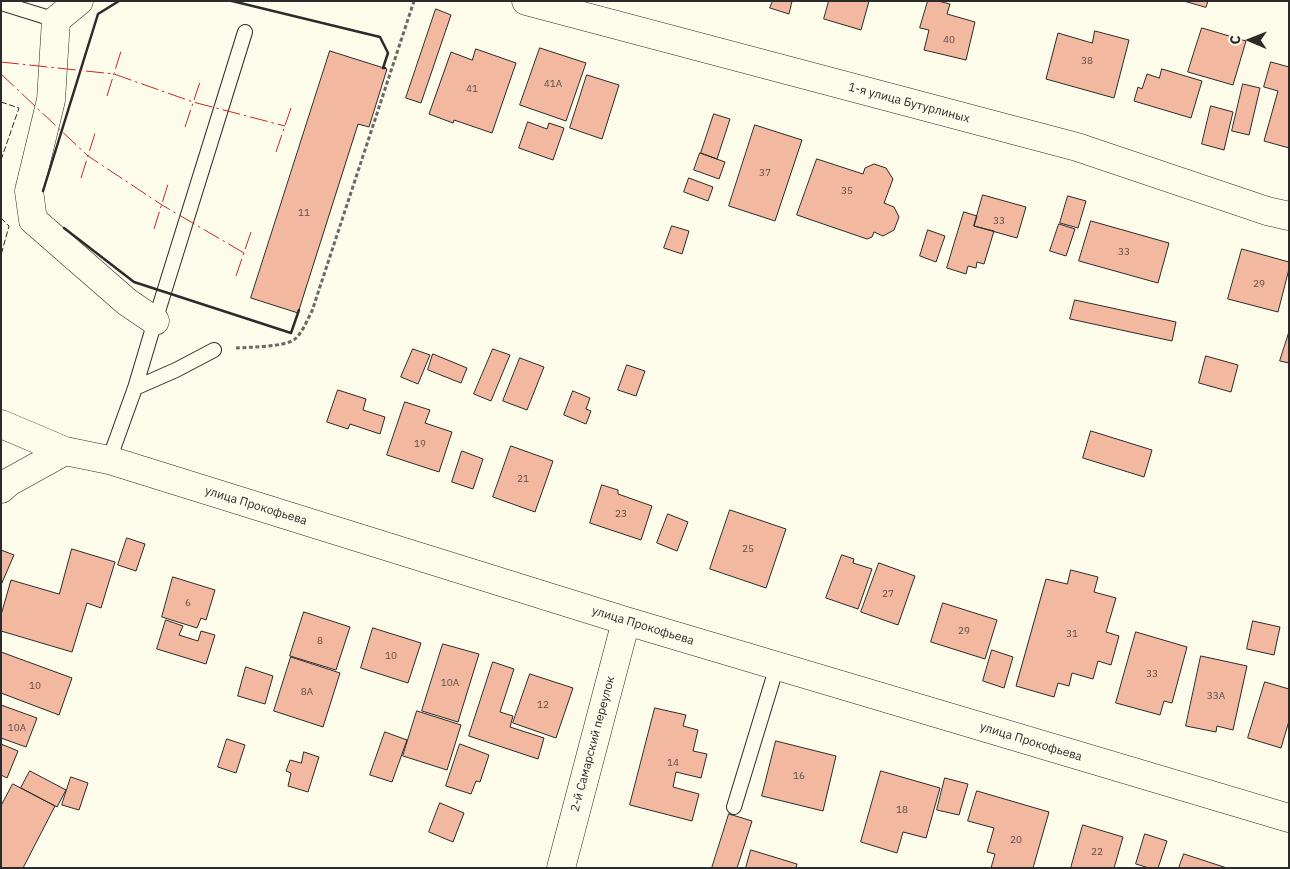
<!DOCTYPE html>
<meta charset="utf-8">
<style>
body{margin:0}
#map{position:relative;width:1290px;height:869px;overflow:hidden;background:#fdfbea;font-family:"IBM Plex Sans",sans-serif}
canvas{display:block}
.frame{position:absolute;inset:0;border:2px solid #2b2b2b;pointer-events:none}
.north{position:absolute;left:1225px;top:15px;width:50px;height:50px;-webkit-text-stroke:4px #fdfbea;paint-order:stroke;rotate:271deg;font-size:14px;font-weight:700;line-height:20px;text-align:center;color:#2b2b2b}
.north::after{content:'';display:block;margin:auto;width:18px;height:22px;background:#2b2b2b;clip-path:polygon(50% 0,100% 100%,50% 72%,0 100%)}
</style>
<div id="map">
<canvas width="1290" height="869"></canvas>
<div class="frame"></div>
<div class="north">С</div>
</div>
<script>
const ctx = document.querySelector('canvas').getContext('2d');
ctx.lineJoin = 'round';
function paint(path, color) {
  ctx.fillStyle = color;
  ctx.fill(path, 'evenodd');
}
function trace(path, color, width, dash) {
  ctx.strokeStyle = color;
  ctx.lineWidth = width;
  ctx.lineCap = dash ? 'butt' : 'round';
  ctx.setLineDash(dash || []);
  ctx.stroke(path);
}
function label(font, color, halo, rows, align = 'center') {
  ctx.font = font + ' "IBM Plex Sans",sans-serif';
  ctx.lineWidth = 4;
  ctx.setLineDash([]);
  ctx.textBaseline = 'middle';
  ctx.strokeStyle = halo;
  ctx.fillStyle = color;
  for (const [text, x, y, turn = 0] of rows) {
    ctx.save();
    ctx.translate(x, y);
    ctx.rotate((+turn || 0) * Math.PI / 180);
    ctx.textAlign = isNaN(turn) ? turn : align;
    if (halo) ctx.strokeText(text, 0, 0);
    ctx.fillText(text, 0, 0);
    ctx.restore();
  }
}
const building = new Path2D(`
 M 773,1 L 792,1 L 789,14 L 770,8 Z
 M 829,1 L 869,1 L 861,30 L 824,19 Z
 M 928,1 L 938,1 L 950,4 L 947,14 L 975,22 L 966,60 L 924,50 L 929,30 L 920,28 Z
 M 1184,1 L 1208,1 L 1206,7 Z
 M 436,9 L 451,15 L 421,103 L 406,98 Z
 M 1202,28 L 1246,41 L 1233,85 L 1188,72 Z
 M 1095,31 L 1129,40 L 1114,98 L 1046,79 L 1058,33 L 1092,43 Z
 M 540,48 L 586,63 L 566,121 L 520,105 Z
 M 476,49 L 516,63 L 492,133 L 454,120 L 453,123 L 429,114 L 451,52 L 472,60 Z
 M 330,51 L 387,69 L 369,127 L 358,124 L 298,313 L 251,298 Z
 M 1271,62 L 1289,67 L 1289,148 L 1264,141 L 1278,91 L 1264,87 Z
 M 1162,69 L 1202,81 L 1191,118 L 1134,101 L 1138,87 L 1142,89 L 1147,74 L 1159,78 Z
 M 587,75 L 619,85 L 602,139 L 570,128 Z
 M 1243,84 L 1260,88 L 1249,135 L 1232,131 Z
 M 1211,106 L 1233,112 L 1224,150 L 1202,144 Z
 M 714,114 L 730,119 L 717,159 L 701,153 Z
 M 528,122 L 547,129 L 549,123 L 564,128 L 553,160 L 519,148 Z
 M 755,125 L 802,140 L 775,221 L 729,206 Z
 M 700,153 L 725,162 L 719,179 L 694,170 Z
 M 817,159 L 863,174 L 865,168 L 874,164 L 886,168 L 893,179 L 884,203 L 894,207 L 899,217 L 894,230 L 883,236 L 874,232 L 872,237 L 867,239 L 797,215 Z
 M 689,178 L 713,187 L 708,201 L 684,192 Z
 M 983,195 L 1026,207 L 1017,238 L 974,226 Z
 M 1068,196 L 1086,201 L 1078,228 L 1060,223 Z
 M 964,212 L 977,216 L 974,226 L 994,231 L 984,264 L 977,262 L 976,268 L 968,266 L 966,274 L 947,268 Z
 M 1091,221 L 1169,243 L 1158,283 L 1079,261 Z
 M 1059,224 L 1075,229 L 1066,256 L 1050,251 Z
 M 672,226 L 689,231 L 682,254 L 664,248 Z
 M 928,230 L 945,236 L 936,262 L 920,256 Z
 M 1242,249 L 1289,262 L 1289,269 L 1278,312 L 1228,299 Z
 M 1075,300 L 1176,322 L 1172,341 L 1070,319 Z
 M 1289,332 L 1289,363 L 1280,361 Z
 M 413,349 L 430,355 L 418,384 L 401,377 Z
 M 493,349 L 510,355 L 491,401 L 474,394 Z
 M 433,354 L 467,368 L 461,383 L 428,370 Z
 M 1206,356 L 1238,365 L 1231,392 L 1199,383 Z
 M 520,358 L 544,367 L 527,410 L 503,401 Z
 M 627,365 L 645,371 L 636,396 L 618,390 Z
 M 338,390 L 366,399 L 363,410 L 385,417 L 380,434 L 350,424 L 348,429 L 327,422 Z
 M 573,391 L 590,398 L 586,409 L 591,411 L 586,424 L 564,415 Z
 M 405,402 L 430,410 L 425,423 L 452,432 L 439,472 L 387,455 Z
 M 1091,431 L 1152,450 L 1144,477 L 1083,458 Z
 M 511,446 L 553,461 L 535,512 L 493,497 Z
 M 462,451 L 483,459 L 473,489 L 452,482 Z
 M 602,485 L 618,490 L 618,494 L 652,506 L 641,540 L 590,523 Z
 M 730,510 L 786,529 L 766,588 L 710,569 Z
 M 668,514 L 688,522 L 677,551 L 657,543 Z
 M 127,538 L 145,544 L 136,571 L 118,565 Z
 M 72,549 L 115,562 L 101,608 L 87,603 L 72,652 L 1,631 L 1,615 L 11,580 L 59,594 Z
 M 1,550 L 14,555 L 1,585 Z
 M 842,555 L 854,559 L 853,563 L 872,569 L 858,609 L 826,598 Z
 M 879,563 L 915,576 L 898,625 L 861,612 Z
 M 1071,570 L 1098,577 L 1094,592 L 1116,598 L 1106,632 L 1119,636 L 1111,665 L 1098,661 L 1093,679 L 1072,673 L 1069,686 L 1058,683 L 1054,697 L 1016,686 L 1046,579 L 1067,584 Z
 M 173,577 L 215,590 L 206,620 L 201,618 L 197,628 L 162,617 Z
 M 943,603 L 997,620 L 985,659 L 931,642 Z
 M 304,612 L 350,627 L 336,670 L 290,656 Z
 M 166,620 L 183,626 L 179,635 L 198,641 L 201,631 L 215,635 L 206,664 L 157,649 Z
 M 1253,621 L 1280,627 L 1274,655 L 1247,649 Z
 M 373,628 L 421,643 L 408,683 L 361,668 Z
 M 1136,632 L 1187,647 L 1172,703 L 1164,701 L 1160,715 L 1116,703 Z
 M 443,644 L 479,654 L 458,722 L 422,711 Z
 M 992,650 L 1013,657 L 1004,688 L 983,681 Z
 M 1,652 L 72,678 L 59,715 L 1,693 Z
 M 1201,656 L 1247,666 L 1233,730 L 1217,726 L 1216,732 L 1186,726 Z
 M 291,657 L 340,673 L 323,727 L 274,711 Z
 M 493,662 L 514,669 L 500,712 L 513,716 L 510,727 L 544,738 L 538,759 L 469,736 Z
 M 246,667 L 273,676 L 265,704 L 238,696 Z
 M 530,674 L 573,688 L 556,738 L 513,723 Z
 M 1265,682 L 1289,689 L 1289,721 L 1281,748 L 1248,738 Z
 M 1,705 L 37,718 L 26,747 L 1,738 Z
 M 655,708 L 686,715 L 683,726 L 698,730 L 693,751 L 707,754 L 701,778 L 676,772 L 673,787 L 699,794 L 692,821 L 630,805 Z
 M 417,711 L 461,725 L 447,770 L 403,756 Z
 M 385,732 L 407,740 L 392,782 L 370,775 Z
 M 227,739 L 245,745 L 236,773 L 218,767 Z
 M 776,741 L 836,756 L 823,811 L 762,796 Z
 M 1,744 L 18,751 L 7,778 L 1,775 Z
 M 460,744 L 489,755 L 480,782 L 476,781 L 471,794 L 446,786 Z
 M 304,752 L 319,757 L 308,792 L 288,786 L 291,773 L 286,771 L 290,760 L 301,763 Z
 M 30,771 L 66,790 L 57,807 L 21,788 Z
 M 881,771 L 940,788 L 926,838 L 903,832 L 897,853 L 861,842 Z
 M 71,777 L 88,783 L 79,810 L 62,805 Z
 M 945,778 L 968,784 L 959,815 L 937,810 Z
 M 13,784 L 55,806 L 23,868 L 1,868 L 1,806 Z
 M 977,791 L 1049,812 L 1033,868 L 991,868 L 995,854 L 987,852 L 994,828 L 968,821 Z
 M 440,803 L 464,813 L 453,842 L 429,832 Z
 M 729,814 L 752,821 L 737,868 L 712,868 Z
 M 1083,825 L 1123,837 L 1114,868 L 1071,868 Z
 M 1145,834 L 1167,841 L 1158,868 L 1149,868 L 1136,864 Z
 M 751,850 L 797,864 L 796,868 L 746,868 Z
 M 1184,854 L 1227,868 L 1179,868 Z`);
const path = new Path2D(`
 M 236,348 C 250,347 286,347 295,339 C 303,332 307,320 312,311 L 414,1`);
const lane = new Path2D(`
 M 1,3 L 56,20
 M 135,388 L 176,370 L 214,350
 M 109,460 L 135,388 L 155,321 L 245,32
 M 734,807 L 777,666`);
const street = new Path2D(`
 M 79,1 L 56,20 L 51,100 L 29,191 L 33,220 L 127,302 L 155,321
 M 526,1 L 1077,147 L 1267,211 L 1289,216
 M 1,424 L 65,451 L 109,460 L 626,621 L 1289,818
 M 1,489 L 9,482 L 65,451
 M 561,868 L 626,621`);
const fence = new Path2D(`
 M 1,102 L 19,108 L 1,160
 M 1,218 L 9,226 L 1,255`);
const wall = new Path2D(`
 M 232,1 L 380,37 L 388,53 L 383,68 L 385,68
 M 43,191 L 98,14 L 119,1
 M 64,228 L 134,282 L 291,333 L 299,310`);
const power = new Path2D(`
 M 1,62 L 114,74 L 193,102 L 285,126
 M 1,74 L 88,156 L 162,205 L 244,253
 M 107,96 L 122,48
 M 185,127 L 201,79
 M 276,152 L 292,105
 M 81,178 L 96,130
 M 154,229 L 169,181
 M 236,276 L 252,229`);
const numberNames = [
 ["40",949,40],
 ["38",1087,61],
 ["41А",553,84],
 ["41",472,89],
 ["37",765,173],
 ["35",847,191],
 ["11",304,213],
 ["33",999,221],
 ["33",1124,252],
 ["29",1259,284],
 ["19",420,444],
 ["21",523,479],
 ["23",621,514],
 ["25",748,549],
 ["27",888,594],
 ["6",188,603],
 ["29",964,631],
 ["31",1072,634],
 ["8",320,641],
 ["10",391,656],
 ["33",1152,674],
 ["10А",450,683],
 ["10",35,686],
 ["8А",307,692],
 ["33А",1216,696],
 ["12",543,705],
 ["10А",17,728],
 ["14",673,763],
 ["16",799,776],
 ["18",902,810],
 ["20",1016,840],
 ["22",1097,852]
];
const streetNames = [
 ["1-я улица Бутурлиных",909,103,15],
 ["улица Прокофьева",256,506,17],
 ["улица Прокофьева",643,626,17],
 ["улица Прокофьева",1031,742,17],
 ["2-й Самарский переулок",593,744,-75]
];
paint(building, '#f2b8a0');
trace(building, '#2b2b2b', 1);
trace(lane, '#2b2b2b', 16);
trace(street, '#2b2b2b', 29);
trace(path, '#6a6964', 3, [4, 2.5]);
trace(lane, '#fdfbea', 14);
trace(street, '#fdfbea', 28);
trace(fence, '#2b2b2b', 1, [6, 2.5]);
trace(wall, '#2b2b2b', 2.5);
trace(power, '#c62828', 1, [18, 4, 2.5, 4]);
label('10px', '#5d4e48', null, numberNames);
label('12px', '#2b2b2b', '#fdfbea', streetNames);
</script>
